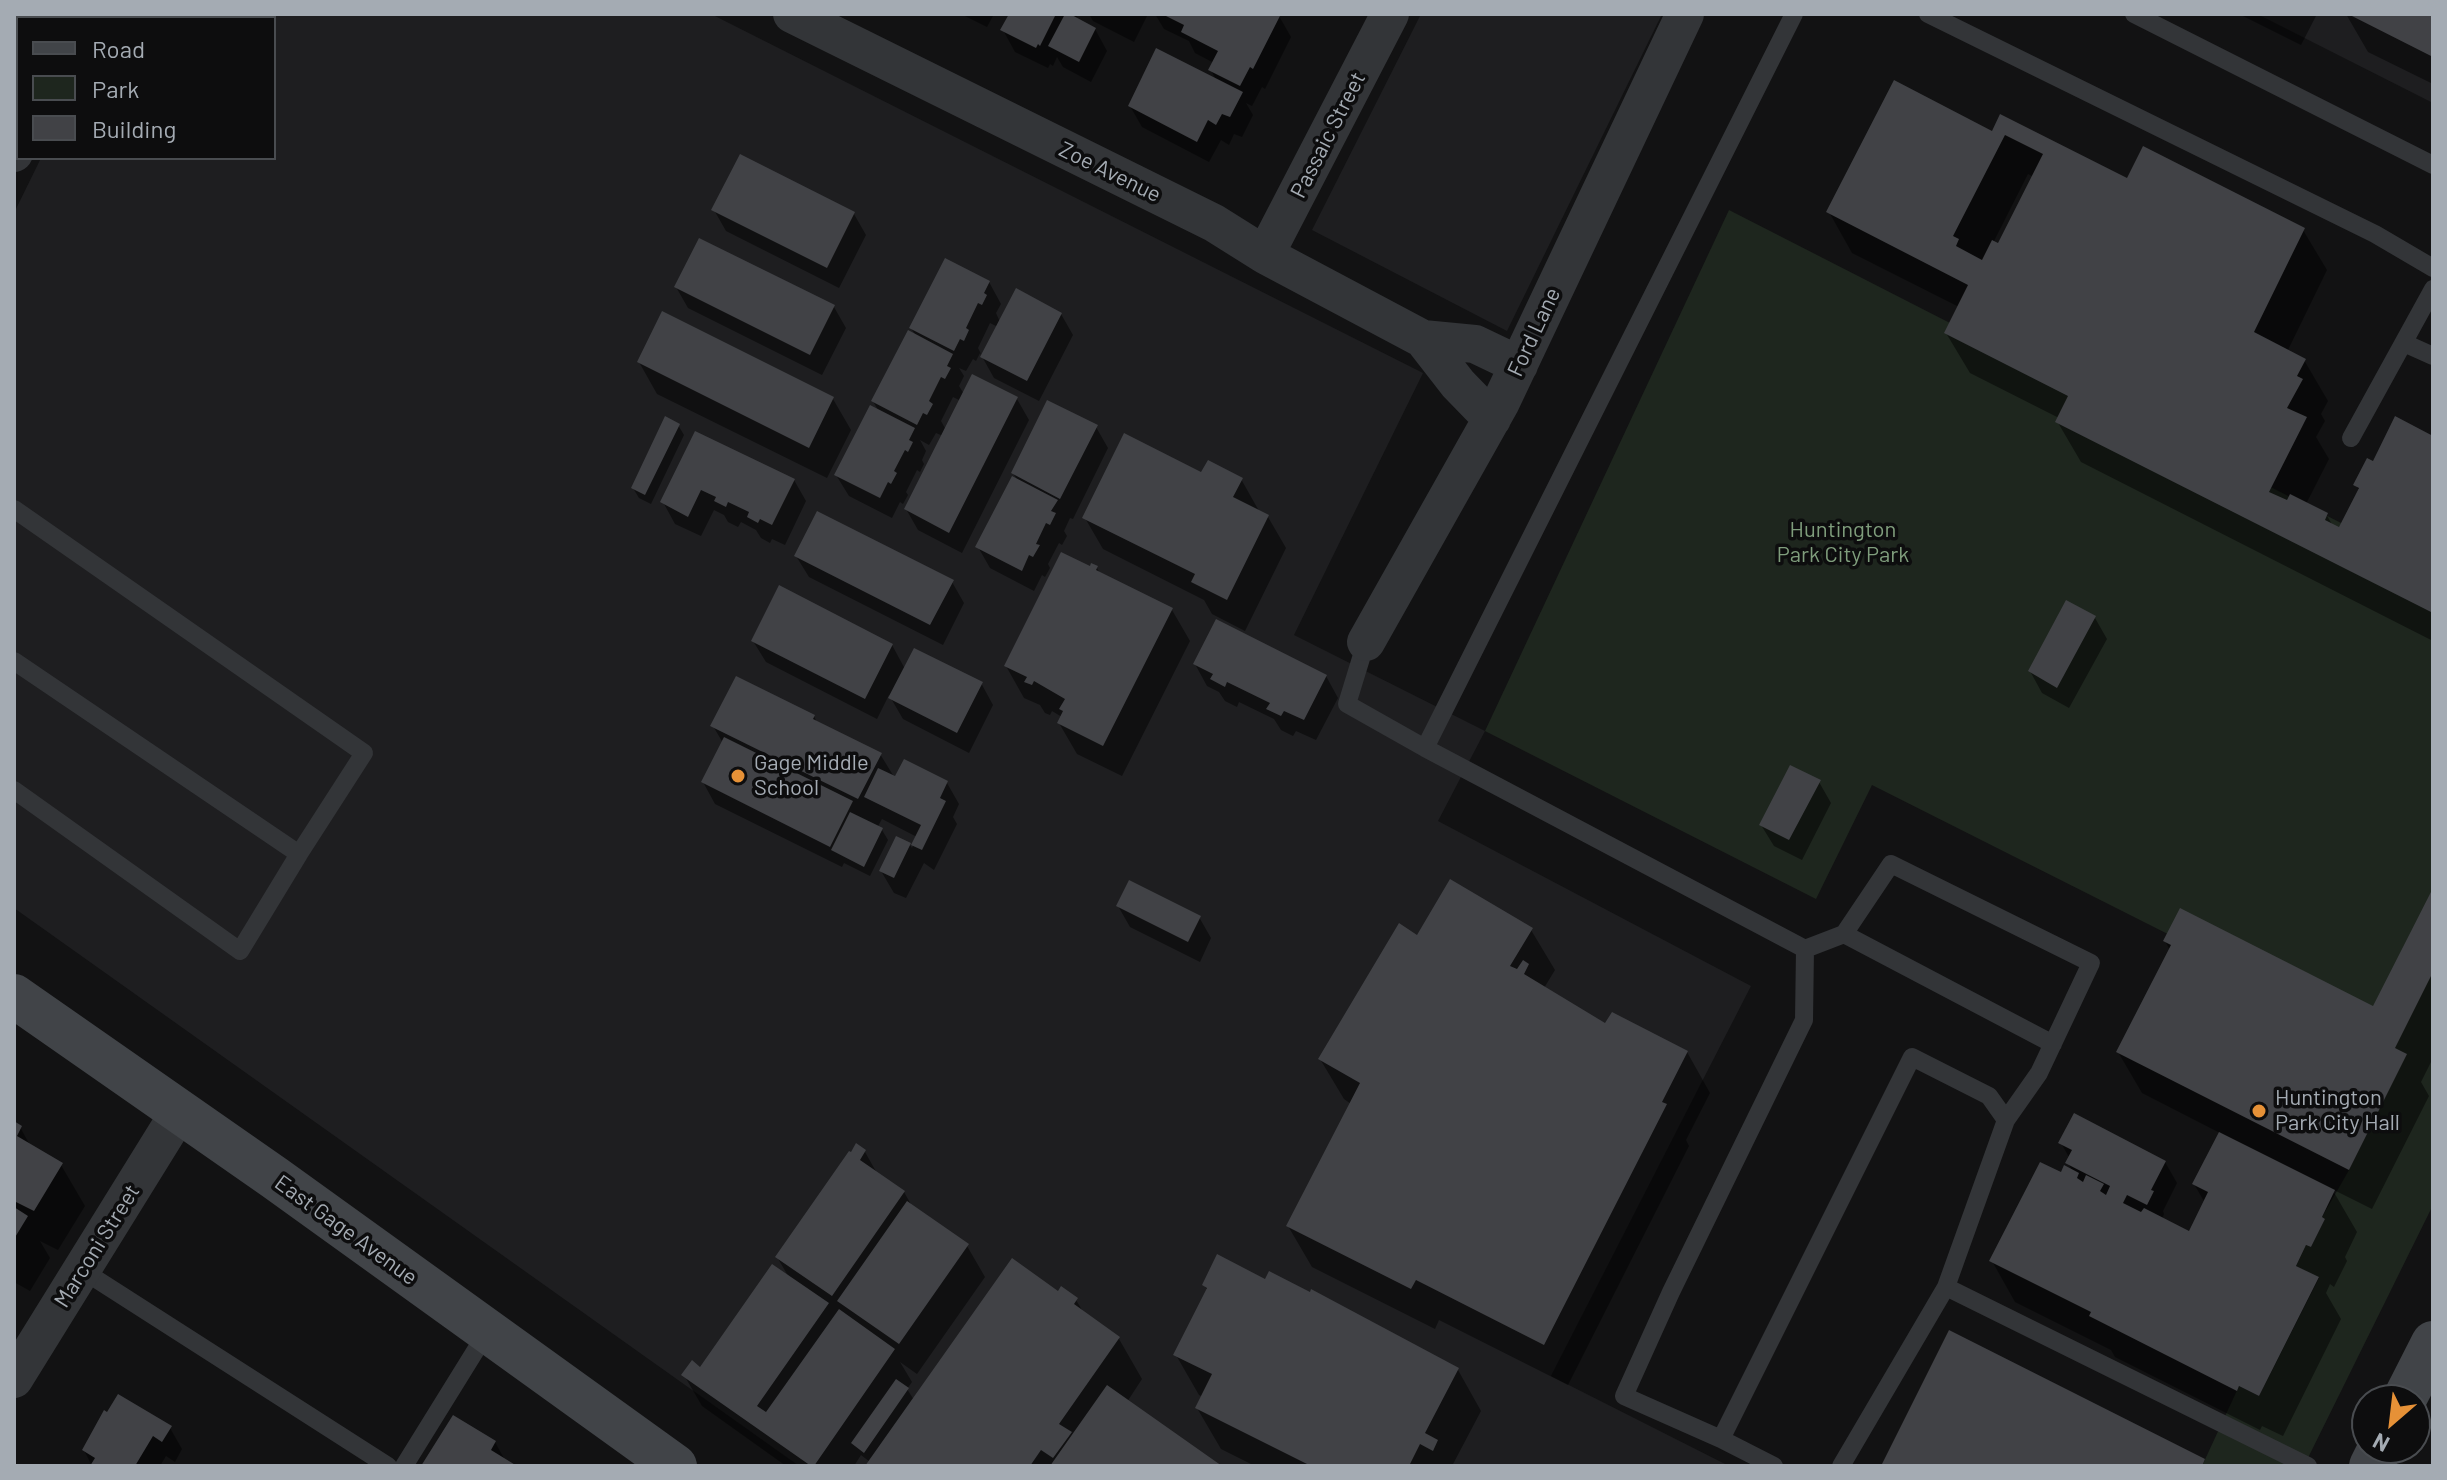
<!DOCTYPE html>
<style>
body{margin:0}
#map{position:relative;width:2447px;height:1480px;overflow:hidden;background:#121213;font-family:Barlow,sans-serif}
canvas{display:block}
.frame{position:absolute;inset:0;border:16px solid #a4abb3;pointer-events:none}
.legend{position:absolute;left:16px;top:16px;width:260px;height:144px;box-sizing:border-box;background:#0d0d0e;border:2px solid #494c50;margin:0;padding:10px 14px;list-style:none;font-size:24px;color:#a4abb3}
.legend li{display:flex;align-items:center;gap:16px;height:40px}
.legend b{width:40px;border:2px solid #494c50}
.north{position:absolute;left:2351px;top:1384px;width:80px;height:80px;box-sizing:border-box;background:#0d0d0e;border:2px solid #494c50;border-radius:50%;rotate:208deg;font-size:22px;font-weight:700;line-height:32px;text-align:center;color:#a4abb3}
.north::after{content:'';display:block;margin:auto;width:28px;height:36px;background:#e69137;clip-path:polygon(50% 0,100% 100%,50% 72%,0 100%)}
</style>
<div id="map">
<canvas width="2447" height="1480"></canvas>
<div class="frame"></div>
<ul class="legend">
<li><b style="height:10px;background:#414448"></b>Road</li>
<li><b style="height:22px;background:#1e261e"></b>Park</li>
<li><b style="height:22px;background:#414246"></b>Building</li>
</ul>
<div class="north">N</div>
</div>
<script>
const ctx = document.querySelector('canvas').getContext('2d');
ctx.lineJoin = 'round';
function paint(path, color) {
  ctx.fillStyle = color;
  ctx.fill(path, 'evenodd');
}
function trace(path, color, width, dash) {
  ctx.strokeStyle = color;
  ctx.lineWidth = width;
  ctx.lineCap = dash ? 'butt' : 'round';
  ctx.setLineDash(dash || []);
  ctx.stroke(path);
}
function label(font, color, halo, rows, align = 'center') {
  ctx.font = font + ' Barlow,sans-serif';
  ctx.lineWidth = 7;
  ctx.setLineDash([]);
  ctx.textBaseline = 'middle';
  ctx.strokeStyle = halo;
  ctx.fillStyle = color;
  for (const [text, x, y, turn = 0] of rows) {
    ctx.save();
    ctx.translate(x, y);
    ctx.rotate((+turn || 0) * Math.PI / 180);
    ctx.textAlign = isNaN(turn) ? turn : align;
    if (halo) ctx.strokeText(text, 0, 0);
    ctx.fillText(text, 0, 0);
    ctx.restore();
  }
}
const built = new Path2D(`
 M 111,14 L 711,14 L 1423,373 L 1294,635 L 1485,731 L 1438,821 L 1751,986 L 1551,1376 L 1729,1466 L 799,1466 L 14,908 L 14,213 L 41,158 L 274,158 L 274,18 L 109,18 Z
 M 1421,14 L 1662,14 L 1507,331 L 1312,230 Z
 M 2257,14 L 2433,14 L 2433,103 Z`);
const green = new Path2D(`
 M 1729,210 L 2433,570 L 2433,1205 L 2304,1466 L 2202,1466 L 2239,1386 L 2259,1396 L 2319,1278 L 2296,1266 L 2306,1245 L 2311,1247 L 2325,1219 L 2322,1217 L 2349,1170 L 2406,1054 L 1872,785 L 1816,899 L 1485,731 Z`);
const shadow = new Path2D(`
 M 961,14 L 994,14 L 987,27 Z
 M 1011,14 L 1078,14 L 1076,19 L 1095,29 L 1107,51 L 1091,82 L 1063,67 L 1057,57 L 1053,66 L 1050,64 L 1048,68 L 1015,52 L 1003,30 Z
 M 1089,14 L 1148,14 L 1134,42 L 1093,21 Z
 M 1155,14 L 1275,14 L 1279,16 L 1291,37 L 1265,89 L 1262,87 L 1252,106 L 1246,103 L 1253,115 L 1242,137 L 1234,134 L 1229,145 L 1221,140 L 1209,162 L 1142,127 L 1130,106 L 1217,82 L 1211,70 L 1214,63 L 1195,53 L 1189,41 L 1164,29 Z
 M 2239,14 L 2317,14 L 2301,45 Z
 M 2346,14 L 2433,14 L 2433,84 L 2368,52 Z
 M 2001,117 L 2128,181 L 2303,230 L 2327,270 L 2287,352 L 2304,360 L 2328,401 L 2321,414 L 2325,421 L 2316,437 L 2329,459 L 2306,504 L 2326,514 L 2333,526 L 2340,529 L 2360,492 L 2356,485 L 2374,464 L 2433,438 L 2433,641 L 2081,462 L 2057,421 L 2059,418 L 1970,373 L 1946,333 L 1959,307 L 1852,253 L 1829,212 L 1992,134 ZM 2028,174 L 2034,177 L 1999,246 L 1993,243 Z
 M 714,210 L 854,214 L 866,235 L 839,288 L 726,231 Z
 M 989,282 L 1001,304 L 996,313 L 1000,322 L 1061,314 L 1073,335 L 1039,401 L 994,378 L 980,353 L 976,361 L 973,359 L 966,371 L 959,368 L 964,376 L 959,386 L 964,394 L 1017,399 L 1029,420 L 962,553 L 918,530 L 906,509 L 943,436 L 936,433 L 929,445 L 920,440 L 926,451 L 922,460 L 924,464 L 920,472 L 917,470 L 906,492 L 908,495 L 903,504 L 900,502 L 892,518 L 849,496 L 836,475 L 879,412 L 873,401 L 916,336 L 911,328 ZM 990,323 L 998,327 L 982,356 L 978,348 ZM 953,397 L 961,401 L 946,430 L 941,421 Z
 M 676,287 L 834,307 L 846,328 L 822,375 L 688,308 Z
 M 639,362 L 833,399 L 851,430 L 827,478 L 657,394 Z
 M 678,425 L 684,435 L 651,504 L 639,498 L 633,488 Z
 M 1096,427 L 1108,448 L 1073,519 L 1070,518 L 1064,531 L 1067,536 L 1062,545 L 1059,543 L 1048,564 L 1050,568 L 1045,577 L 1042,575 L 1034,591 L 990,568 L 978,547 L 1018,481 L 1013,473 Z
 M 696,434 L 794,480 L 806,501 L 785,545 L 772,539 L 770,543 L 761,538 L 756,530 L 741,522 L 738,527 L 728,522 L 724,515 L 714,510 L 701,536 L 675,524 L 663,502 Z
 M 1202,475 L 1241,479 L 1259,511 L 1268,517 L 1286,548 L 1245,631 L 1212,614 L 1204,600 L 1103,549 L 1085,518 Z
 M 796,556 L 952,582 L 964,603 L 943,645 L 809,577 Z
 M 1097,568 L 1100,574 L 1172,610 L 1190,641 L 1122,776 L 1077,754 L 1059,723 L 1062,717 L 1052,711 L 1050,715 L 1045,713 L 1040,705 L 1024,698 L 1006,666 L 1091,569 Z
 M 2095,618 L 2107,639 L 2069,708 L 2042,693 L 2030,671 Z
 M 753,641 L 892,645 L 905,669 L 981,683 L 993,705 L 969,753 L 903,719 L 889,695 L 877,719 L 766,662 Z
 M 1195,664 L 1326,676 L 1338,698 L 1316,740 L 1296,731 L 1293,736 L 1281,730 L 1274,719 L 1239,702 L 1237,707 L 1225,701 L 1219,692 L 1207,686 Z
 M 814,716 L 817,723 L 880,754 L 896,780 L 947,783 L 959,804 L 953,817 L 957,824 L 934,870 L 924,863 L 906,898 L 894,893 L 881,871 L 910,845 L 912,848 L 917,837 L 882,819 L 877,828 L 882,830 L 888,840 L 870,876 L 844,863 L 842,867 L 715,804 L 703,782 L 723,743 L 713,726 Z
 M 1819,782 L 1831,803 L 1802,860 L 1774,846 L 1761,825 Z
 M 2433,892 L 2433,1058 L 2421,1082 L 2429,1096 L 2372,1209 L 2332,1189 L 2357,1232 L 2345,1257 L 2347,1261 L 2334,1287 L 2330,1284 L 2326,1293 L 2341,1319 L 2283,1436 L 2262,1426 L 2260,1430 L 2115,1357 L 2111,1350 L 2015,1302 L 1992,1261 L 2062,1175 L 2073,1172 L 2068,1163 L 2070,1159 L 2061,1143 L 2165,1162 L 2177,1183 L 2163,1211 L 2164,1214 L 2162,1219 L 2189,1234 L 2205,1203 L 2194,1184 L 2220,1133 L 2142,1093 L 2118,1052 L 2170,950 L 2165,941 L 2374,1008 Z
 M 1118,906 L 1199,917 L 1211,938 L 1200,962 L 1130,927 Z
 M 1531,930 L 1555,970 L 1544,988 L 1606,1026 L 1687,1052 L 1710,1093 L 1686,1140 L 1689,1146 L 1568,1385 L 1439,1320 L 1435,1329 L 1312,1267 L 1288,1226 L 1351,1104 L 1344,1099 L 1320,1059 L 1418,937 Z
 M 14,1123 L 20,1127 L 31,1147 L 61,1165 L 85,1206 L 58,1250 L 40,1241 L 50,1258 L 30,1291 L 14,1282 Z
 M 857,1146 L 865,1152 L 878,1175 L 904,1192 L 913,1208 L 967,1246 L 985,1277 L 917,1374 L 900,1362 L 912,1382 L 907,1389 L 914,1400 L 1058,1294 L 1076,1300 L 1085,1315 L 1119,1339 L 1142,1379 L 1127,1402 L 1219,1466 L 867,1466 L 870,1462 L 861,1455 L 854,1466 L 786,1466 L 702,1406 L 684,1375 L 701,1369 L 790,1279 L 777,1257 Z
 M 1204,1285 L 1458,1370 L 1481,1411 L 1452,1466 L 1255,1466 L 1221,1449 L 1197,1408 L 1203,1397 L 1199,1395 L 1176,1355 L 1208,1291 Z
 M 170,1428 L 182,1449 L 175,1462 L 166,1456 L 160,1466 L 92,1466 L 84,1450 Z
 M 495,1442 L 506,1462 L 513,1466 L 424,1466 Z`);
const building = new Path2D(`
 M 1009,14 L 1056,14 L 1040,46 L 1038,44 L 1036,48 L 1000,30 Z
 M 1065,14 L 1070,14 L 1096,28 L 1079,62 L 1048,46 Z
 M 1162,14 L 1281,14 L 1253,69 L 1250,67 L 1240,86 L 1208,70 L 1218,51 L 1181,32 L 1184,25 Z
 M 2348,14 L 2433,14 L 2433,57 Z
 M 1156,48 L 1243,92 L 1230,117 L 1222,114 L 1216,125 L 1208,120 L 1197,142 L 1128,106 Z
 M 1894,80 L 1992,131 L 2000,114 L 2127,178 L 2143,146 L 2305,228 L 2254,332 L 2306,359 L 2297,376 L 2303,379 L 2287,408 L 2307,417 L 2269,492 L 2287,500 L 2290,494 L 2328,513 L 2325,520 L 2339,527 L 2359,488 L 2353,485 L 2367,458 L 2373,461 L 2395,416 L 2433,436 L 2433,613 L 2055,422 L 2068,396 L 1944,333 L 1968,285 L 1826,212 ZM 2005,135 L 2043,154 L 1998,243 L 1992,240 L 1982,260 L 1956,246 L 1959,239 L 1953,236 Z
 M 740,154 L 855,212 L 827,268 L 711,210 Z
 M 699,238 L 835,305 L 810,355 L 674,287 Z
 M 945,258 L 990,281 L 984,293 L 987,295 L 982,305 L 978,303 L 966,328 L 969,330 L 964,341 L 960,339 L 954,351 L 909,328 Z
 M 1016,288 L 1062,313 L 1027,381 L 980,357 Z
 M 662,311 L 834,397 L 809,448 L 637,362 Z
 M 908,330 L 953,354 L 947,366 L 951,368 L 945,379 L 941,377 L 929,401 L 933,404 L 927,415 L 923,413 L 917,425 L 871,401 Z
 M 972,374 L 1018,397 L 949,533 L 904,509 Z
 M 1047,400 L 1098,425 L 1060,499 L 1011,473 Z
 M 870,405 L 915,428 L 909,440 L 913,442 L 908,452 L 905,450 L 894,471 L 897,473 L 891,484 L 888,482 L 880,498 L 834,475 Z
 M 665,416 L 680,424 L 645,495 L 631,488 Z
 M 695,431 L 795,479 L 772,525 L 760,519 L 758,523 L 747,517 L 749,512 L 728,502 L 726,507 L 714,501 L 716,497 L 701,490 L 688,517 L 660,502 Z
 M 1124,433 L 1201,472 L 1208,460 L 1243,478 L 1233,497 L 1269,515 L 1227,600 L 1191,582 L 1195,574 L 1082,518 Z
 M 1012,476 L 1058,500 L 1051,511 L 1056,513 L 1050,525 L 1046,523 L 1036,544 L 1040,545 L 1033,557 L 1029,555 L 1022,571 L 975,547 Z
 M 817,511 L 954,580 L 930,625 L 794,556 Z
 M 1061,552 L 1090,566 L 1091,563 L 1098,566 L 1096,570 L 1173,608 L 1103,746 L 1057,723 L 1063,711 L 1059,709 L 1065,699 L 1034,681 L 1032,685 L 1024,682 L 1027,677 L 1004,666 Z
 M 779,585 L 893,644 L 865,699 L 751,641 Z
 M 2066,600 L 2096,616 L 2057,688 L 2028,671 Z
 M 1216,619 L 1327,675 L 1304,720 L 1284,711 L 1281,716 L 1266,709 L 1270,703 L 1227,682 L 1225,687 L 1210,679 L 1213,674 L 1193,664 Z
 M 914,648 L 983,682 L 957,733 L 888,698 Z
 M 736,676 L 815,715 L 813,719 L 882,753 L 858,799 L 710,726 Z
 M 724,737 L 853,801 L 830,847 L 701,782 Z
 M 904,759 L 948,781 L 940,798 L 946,801 L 922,850 L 911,845 L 921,825 L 864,797 L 878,768 L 895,776 Z
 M 1790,765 L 1821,780 L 1789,840 L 1759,825 Z
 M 850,812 L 883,828 L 864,867 L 831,850 Z
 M 896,836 L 911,843 L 894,878 L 879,871 Z
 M 1450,879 L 1533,928 L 1510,966 L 1517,969 L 1523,960 L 1529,964 L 1524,974 L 1605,1023 L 1612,1012 L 1688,1051 L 1662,1102 L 1667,1104 L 1544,1345 L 1416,1280 L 1411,1289 L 1286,1226 L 1360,1083 L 1318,1059 L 1399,923 L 1417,935 Z
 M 1129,880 L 1201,916 L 1188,942 L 1116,906 Z
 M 2433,888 L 2433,972 L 2395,1048 L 2407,1054 L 2349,1170 L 2116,1052 L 2171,945 L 2163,941 L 2180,908 L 2373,1006 Z
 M 2074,1113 L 2166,1161 L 2151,1190 L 2154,1191 L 2147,1205 L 2127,1195 L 2123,1203 L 2141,1212 L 2144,1208 L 2189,1231 L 2208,1192 L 2192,1184 L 2219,1132 L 2335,1190 L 2322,1217 L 2325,1219 L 2311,1247 L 2306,1245 L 2296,1266 L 2319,1277 L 2259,1396 L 2239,1386 L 2237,1391 L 2089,1316 L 2091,1312 L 1989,1261 L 2040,1162 L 2061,1172 L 2064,1165 L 2079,1173 L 2077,1178 L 2083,1182 L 2086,1175 L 2104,1184 L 2100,1191 L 2106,1195 L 2110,1186 L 2065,1163 L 2072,1150 L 2058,1143 Z
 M 14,1121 L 22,1126 L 17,1136 L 63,1163 L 34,1211 L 14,1201 Z
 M 856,1143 L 866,1150 L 860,1160 L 905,1191 L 832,1296 L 775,1257 L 849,1151 L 851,1152 Z
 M 907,1201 L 969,1244 L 899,1344 L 837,1301 Z
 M 14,1207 L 28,1216 L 14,1239 Z
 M 1217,1254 L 1265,1279 L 1269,1271 L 1310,1292 L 1311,1289 L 1459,1368 L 1425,1433 L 1438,1440 L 1433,1451 L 1420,1444 L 1409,1466 L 1311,1466 L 1195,1408 L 1212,1374 L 1173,1355 L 1207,1288 L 1202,1285 Z
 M 1012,1258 L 1058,1291 L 1061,1286 L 1078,1298 L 1074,1304 L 1120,1337 L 1059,1424 L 1072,1432 L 1053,1458 L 1041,1450 L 1030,1466 L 865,1466 Z
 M 772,1264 L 829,1303 L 757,1406 L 766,1412 L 839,1309 L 895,1349 L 814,1466 L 811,1466 L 681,1375 L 692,1360 L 700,1367 Z
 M 1949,1330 L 2205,1459 L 2202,1466 L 1881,1466 Z
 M 896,1379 L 909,1388 L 864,1453 L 851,1443 Z
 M 1107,1385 L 1222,1466 L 1050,1466 Z
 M 118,1394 L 172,1426 L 162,1442 L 153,1436 L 135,1466 L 90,1466 L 95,1458 L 82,1450 L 104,1410 L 107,1412 Z
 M 453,1415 L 496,1441 L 491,1450 L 517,1466 L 421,1466 Z`);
const lane = new Path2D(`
 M 1928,14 L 2375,234 L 2433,268
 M 2134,14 L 2433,165
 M 2404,343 L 2433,356
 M 2351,438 L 2433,289
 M 14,509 L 364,753 L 299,854
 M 1366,642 L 1347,704 L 1425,748 L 1805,949 L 1844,934 L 1891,864 L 2091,963 L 2039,1073 L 2006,1120
 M 14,661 L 299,854 L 240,951 L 14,790
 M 1425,748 L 1794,14
 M 1844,934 L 2053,1044
 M 82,1270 L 388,1466
 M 1946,1287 L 2308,1466
 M 1721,1439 L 1624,1396 L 1671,1292 L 1804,1020 L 1805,949
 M 404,1466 L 487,1332
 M 1774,1466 L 1721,1439 L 1912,1057 L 1989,1096 L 2006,1120 L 1946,1287 L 1841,1466`);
const street = new Path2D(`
 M 792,14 L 1214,223 L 1265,255 L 1423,339 L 1475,344 L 1519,365
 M 78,18 L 80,14
 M 14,153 L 18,144
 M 1265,255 L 1390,14
 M 1423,339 L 1458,384 L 1492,419
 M 1366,642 L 1500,404 L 1685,14
 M 14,1379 L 180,1111`);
const secondary = new Path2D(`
 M 14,996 L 275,1178 L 675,1466
 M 2404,1400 L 2433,1343
 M 2371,1466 L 2380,1448`);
const markers = [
 [738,776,8,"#e69137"],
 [2259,1111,8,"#e69137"]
];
const streetNames = [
 ["Passaic Street",1328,135,-63],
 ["Zoe Avenue",1110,172,26],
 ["Ford Lane",1534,332,-65],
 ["East Gage Avenue",346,1230,36],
 ["Marconi Street",97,1246,-58]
];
const parkNames = [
 ["Huntington",1843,530],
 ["Park City Park",1843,555]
];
const poiNames = [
 ["Gage Middle",754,763],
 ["School",754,788],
 ["Huntington",2275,1098],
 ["Park City Hall",2275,1123]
];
paint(built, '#1e1e20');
paint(green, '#1e261e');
paint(shadow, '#0007');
paint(building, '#414246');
trace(lane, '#333538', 18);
trace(street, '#333538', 38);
trace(secondary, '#414448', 44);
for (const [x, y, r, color] of markers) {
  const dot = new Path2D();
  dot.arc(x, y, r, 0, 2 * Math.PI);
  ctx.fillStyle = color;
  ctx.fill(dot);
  trace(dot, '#0d0d0e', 3);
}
label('22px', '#a4abb3', '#0d0d0e', streetNames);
label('22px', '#7f9d7c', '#0d0d0e', parkNames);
label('22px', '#a4abb3', '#0d0d0e', poiNames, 'left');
</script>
